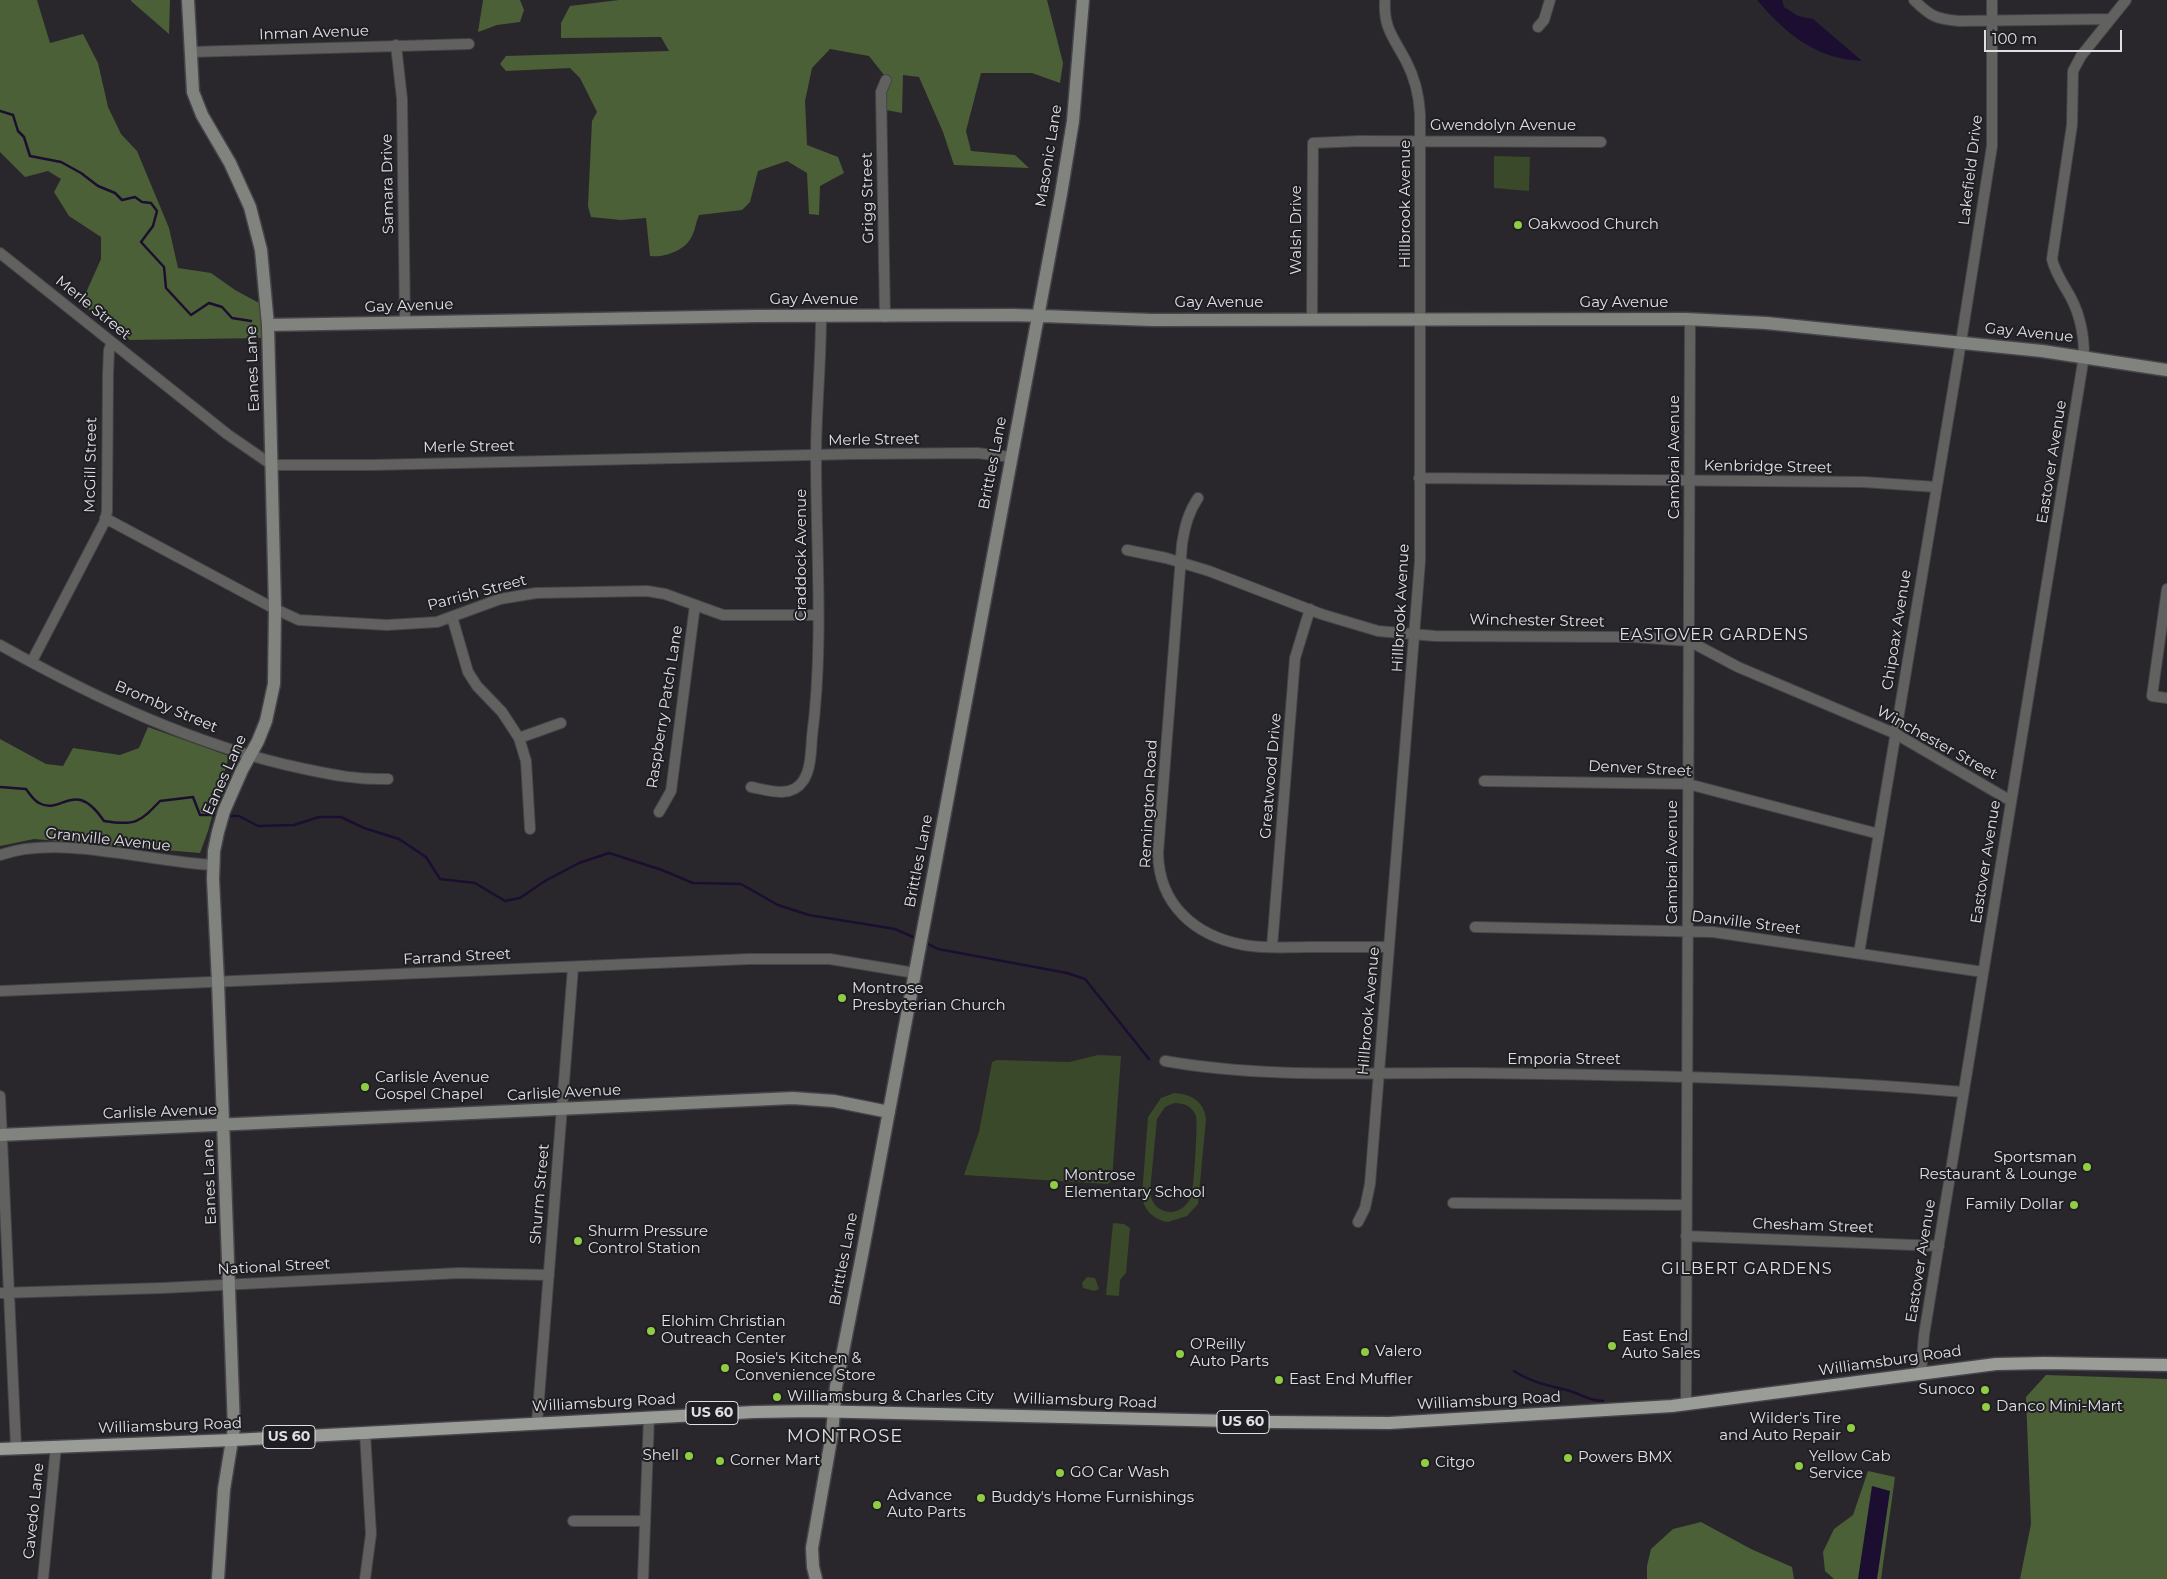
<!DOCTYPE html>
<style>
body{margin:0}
#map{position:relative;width:2167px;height:1579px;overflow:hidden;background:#29272c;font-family:Montserrat,sans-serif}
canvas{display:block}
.scale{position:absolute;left:1984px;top:30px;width:138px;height:22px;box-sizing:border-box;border:2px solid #e0dfe3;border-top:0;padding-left:6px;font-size:15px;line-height:18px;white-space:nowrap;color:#e0dfe3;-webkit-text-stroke:4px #1f1e23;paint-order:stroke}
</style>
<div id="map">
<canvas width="2167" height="1579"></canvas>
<div class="scale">100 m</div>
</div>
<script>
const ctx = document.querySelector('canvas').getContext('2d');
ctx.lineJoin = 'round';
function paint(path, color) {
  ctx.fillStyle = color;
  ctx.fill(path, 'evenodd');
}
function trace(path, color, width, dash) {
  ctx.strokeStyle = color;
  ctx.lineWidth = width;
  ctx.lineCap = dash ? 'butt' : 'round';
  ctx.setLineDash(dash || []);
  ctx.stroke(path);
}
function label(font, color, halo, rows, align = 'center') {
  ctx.font = font + ' Montserrat,sans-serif';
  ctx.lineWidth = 4;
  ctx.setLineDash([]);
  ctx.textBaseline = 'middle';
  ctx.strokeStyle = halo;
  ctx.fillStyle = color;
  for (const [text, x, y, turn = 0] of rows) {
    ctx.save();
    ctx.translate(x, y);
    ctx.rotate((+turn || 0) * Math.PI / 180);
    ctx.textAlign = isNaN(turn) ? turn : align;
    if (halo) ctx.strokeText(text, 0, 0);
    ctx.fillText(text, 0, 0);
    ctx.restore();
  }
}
const green = new Path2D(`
 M 1494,156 L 1530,157 L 1529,191 L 1494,188 Z
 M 1098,1055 L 1121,1056 L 1112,1180 L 1108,1184 L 964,1175 L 979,1132 L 992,1062 L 997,1060 L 1069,1062 Z
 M 1174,1093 C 1191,1094 1204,1101 1206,1119 L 1198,1204 L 1187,1216 L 1168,1222 C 1154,1220 1143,1210 1142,1195 L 1148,1117 L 1161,1098 ZM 1174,1103 C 1184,1103 1192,1106 1196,1116 C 1198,1122 1194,1190 1191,1197 C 1182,1219 1152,1216 1150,1192 L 1157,1119 L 1165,1107 Z
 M 1113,1223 L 1124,1224 L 1130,1228 L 1126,1273 L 1120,1280 L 1119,1296 L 1106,1295 Z
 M 1087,1277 L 1095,1278 L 1099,1289 L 1094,1291 L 1083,1288 L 1082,1283 Z`);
const forest = new Path2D(`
 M 0,0 L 37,0 L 50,43 L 83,34 L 98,63 L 108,107 L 121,134 L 137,151 L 169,228 L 178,268 L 211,273 L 235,290 L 261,304 L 262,338 L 130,340 L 81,304 L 101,259 L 101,237 L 69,216 L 54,192 L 61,179 L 48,171 L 25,177 L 0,152 Z
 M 131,0 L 170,0 L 169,34 L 131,1 Z
 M 483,0 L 520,0 L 524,10 L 520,22 L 497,25 L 478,32 Z
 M 619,0 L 1047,0 L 1063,63 L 1060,83 L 1032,73 L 981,73 L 966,131 L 971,151 L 1015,155 L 1029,168 L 954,165 L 943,132 L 919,77 L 903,75 L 902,113 L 886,110 L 884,75 L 869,56 L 830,49 L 812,68 L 805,101 L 807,145 L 838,157 L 844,173 L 820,186 L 819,215 L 809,214 L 807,173 L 787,161 L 758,171 L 750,202 L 742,210 L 699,215 C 696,222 695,231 691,238 C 684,251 663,258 650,256 L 646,218 L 621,220 L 591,217 L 588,206 L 592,121 L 597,112 L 580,78 L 570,68 L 506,71 L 500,64 L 506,56 L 669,51 L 661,37 L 561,38 L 561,23 L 570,6 Z
 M 148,727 L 229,756 L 208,831 L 200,853 L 34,839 L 0,846 L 0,739 L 46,764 L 63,766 L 73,748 L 120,755 L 139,748 Z
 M 2046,1375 L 2167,1379 L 2167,1579 L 2020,1579 L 2031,1524 L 2026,1397 Z
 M 1868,1471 L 1895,1477 L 1881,1579 L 1834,1579 L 1825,1571 L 1823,1552 L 1834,1529 L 1853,1515 Z
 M 1701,1522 L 1751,1549 L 1792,1567 L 1794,1579 L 1647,1579 L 1647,1566 L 1651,1549 L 1673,1529 Z`);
const water = new Path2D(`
 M 1757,0 L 1782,0 L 1784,7 L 1798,16 L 1813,19 L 1862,61 C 1816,59 1786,34 1757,0 Z
 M 1872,1486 L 1890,1491 L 1877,1579 L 1858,1579 Z`);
const stream = new Path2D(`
 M 0,111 L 13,115 L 18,131 L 24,137 L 30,156 L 61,162 L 81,173 L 98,186 L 115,193 L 122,200 L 135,197 L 142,202 L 151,203 L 157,211 L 153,226 L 141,242 L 164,267 L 166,288 L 191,315 L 209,303 L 222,307 L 232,318 L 251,321
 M 0,787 L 26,789 C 29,793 34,801 39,803 C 62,816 74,777 104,821 C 135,826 139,823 160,801 L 193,797 L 200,815 L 214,815
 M 231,816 L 239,816 L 258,826 L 294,825 L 319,817 L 341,817 L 364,828 L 399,839 L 426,857 L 440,879 L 475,883 L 505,901 L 520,898 L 545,881 L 579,863 L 609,853 L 662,870 L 693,883 L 741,884 L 778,905 L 809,915 L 895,929 L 913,937
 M 928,944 L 938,949 L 1067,973 L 1085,979 L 1149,1059
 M 1514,1371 C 1532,1383 1552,1386 1573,1392 C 1583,1396 1591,1401 1603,1401`);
const street = new Path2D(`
 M 1914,0 C 1930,16 1936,19 1959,21 L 2110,19
 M 1538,27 L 1544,20 L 1550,0
 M 396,45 L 402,99 L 405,323
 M 190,52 L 469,44
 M 0,253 L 227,434 L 272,465 L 372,465 L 853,454 L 977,453 L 1011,457
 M 885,317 L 881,92 L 886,80
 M 1312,320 L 1313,143 L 1360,141 L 1601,142
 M 1419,478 L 1864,482 L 1936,487
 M 1198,498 C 1188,513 1185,526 1182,544 L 1158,853 C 1159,905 1195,936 1244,945 C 1265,949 1288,947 1309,947 C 1336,947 1363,947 1389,947
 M 105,518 L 275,609 L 299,620 L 387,625 L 437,622 L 500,599 L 536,593 L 647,591 L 665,594 L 723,615 L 817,615
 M 1127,550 L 1166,558 L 1209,571 L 1321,614 L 1378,631 L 1435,636 L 1633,637 L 1689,641 L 1738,667 L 1896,734 L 2011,801
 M 2167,589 L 2152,696 L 2167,698
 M 452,617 L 468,672 L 477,686 L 502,712 L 519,738 L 526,761 L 530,829
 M 0,645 C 95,698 198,747 305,769 C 333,775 359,780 388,779
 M 32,661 L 105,521 L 107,511 L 108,374 L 109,350 L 112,342
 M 519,738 L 561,723
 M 1484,781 L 1688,784 L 1879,834
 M 751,787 C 768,790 791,799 803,781 C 811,770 811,750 812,737 C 824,644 816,550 816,457 C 816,410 821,364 821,317
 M 659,812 L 671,791 L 695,605
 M 0,855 C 60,834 149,862 213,865
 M 1475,927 L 1713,932 L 1983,972
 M 1272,947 L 1295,658 L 1310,609
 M 1859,953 L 1961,342 L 1992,146 L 1992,0
 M 0,991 L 749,959 L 830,959 L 915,973
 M 1165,1061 C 1267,1079 1371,1072 1474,1073 C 1637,1075 1800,1078 1963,1092
 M 0,1096 L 16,1447
 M 1453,1203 L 1685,1205
 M 1358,1222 L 1365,1208 L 1370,1184 L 1420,561 L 1420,114 C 1419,95 1415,78 1406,61 C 1394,38 1383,28 1385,0
 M 1686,1236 L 1939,1246
 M 0,1293 L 163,1288 L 459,1273 L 549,1275
 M 1921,1373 L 1924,1335 L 2084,356 C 2084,335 2081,317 2071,298 C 2064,285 2055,273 2052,259 L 2072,125 L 2073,71 L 2081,56 L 2126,0
 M 1686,1404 L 1690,319
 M 537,1423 L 573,968
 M 365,1433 L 371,1534 L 365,1579
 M 573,1521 L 645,1521
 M 43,1579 L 56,1446
 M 643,1579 L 649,1417`);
const secondary = new Path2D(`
 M 188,0 L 193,92 L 202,115 L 230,163 L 250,207 L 261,250 L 268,325 L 275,609 L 274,684 L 266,721 L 258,741 L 242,770 L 224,811 L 218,832 L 214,851 L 213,879 L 218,982 L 234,1428 L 224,1489 L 218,1579
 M 268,325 L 757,316 L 1014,315 L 1152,320 L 1686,319 L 1766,323 L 2042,351 L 2167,370
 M 0,1135 L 793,1098 L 834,1101 L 889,1112
 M 816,1579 L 813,1567 L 812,1548 L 832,1434 L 836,1387 L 862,1255 L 1061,194 L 1073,121 L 1083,0`);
const primary = new Path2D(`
 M 0,1449 L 233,1440 L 754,1412 L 811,1411 L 1273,1422 L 1389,1423 L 1672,1406 L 1996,1364 L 2045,1363 L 2167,1365`);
const markers = [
 [1518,225,5,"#8fcd42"],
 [842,998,5,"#8fcd42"],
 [365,1087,5,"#8fcd42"],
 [2087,1167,5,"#8fcd42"],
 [1054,1185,5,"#8fcd42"],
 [2074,1205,5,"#8fcd42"],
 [578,1241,5,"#8fcd42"],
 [651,1331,5,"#8fcd42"],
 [1612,1346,5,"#8fcd42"],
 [1365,1352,5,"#8fcd42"],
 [1180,1354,5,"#8fcd42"],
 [725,1368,5,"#8fcd42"],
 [1279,1380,5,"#8fcd42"],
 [1985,1390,5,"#8fcd42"],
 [777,1397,5,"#8fcd42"],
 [1986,1407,5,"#8fcd42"],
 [1851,1428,5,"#8fcd42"],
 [689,1456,5,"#8fcd42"],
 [1568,1458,5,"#8fcd42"],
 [720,1461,5,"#8fcd42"],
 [1425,1463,5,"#8fcd42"],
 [1799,1466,5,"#8fcd42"],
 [1060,1473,5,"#8fcd42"],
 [981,1498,5,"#8fcd42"],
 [877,1505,5,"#8fcd42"]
];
const shields = [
 [712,1413,52],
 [1243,1422,52],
 [289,1437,52]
];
const shieldNames = [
 ["US 60",712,1413],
 ["US 60",1243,1422],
 ["US 60",289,1437]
];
const streetNames = [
 ["Inman Avenue",314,33,-2],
 ["Gwendolyn Avenue",1503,126],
 ["Masonic Lane",1049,156,-81],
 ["Lakefield Drive",1971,170,-83],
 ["Samara Drive",388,184,-91],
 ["Grigg Street",868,198,-91],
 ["Hillbrook Avenue",1406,204,-90],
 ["Walsh Drive",1297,230,-90],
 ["Gay Avenue",814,300],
 ["Gay Avenue",1219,303],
 ["Gay Avenue",1624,303],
 ["Gay Avenue",409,306,-2],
 ["Merle Street",93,308,39],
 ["Gay Avenue",2029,333,6],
 ["Eanes Lane",253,369,-92],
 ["Merle Street",874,440,-1],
 ["Merle Street",469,447,-1],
 ["Cambrai Avenue",1675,457,-90],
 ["Eastover Avenue",2052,462,-81],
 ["Brittles Lane",993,463,-79],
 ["McGill Street",91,465,-89],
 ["Kenbridge Street",1768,467,1],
 ["Craddock Avenue",802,555,-90],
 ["Parrish Street",477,593,-15],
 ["Hillbrook Avenue",1401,608,-87],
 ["Winchester Street",1537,621,1],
 ["Chipoax Avenue",1897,630,-81],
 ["Bromby Street",166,707,23],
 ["Raspberry Patch Lane",665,707,-81],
 ["Winchester Street",1937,743,29],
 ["Denver Street",1640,769,3],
 ["Eanes Lane",225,775,-66],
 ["Greatwood Drive",1271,776,-85],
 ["Remington Road",1149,804,-87],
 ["Granville Avenue",108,840,6],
 ["Brittles Lane",919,861,-79],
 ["Cambrai Avenue",1673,862,-90],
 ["Eastover Avenue",1986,862,-81],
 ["Danville Street",1746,923,7],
 ["Farrand Street",457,957,-3],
 ["Hillbrook Avenue",1369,1011,-85],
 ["Emporia Street",1564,1060],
 ["Carlisle Avenue",564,1093,-3],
 ["Carlisle Avenue",160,1112,-2],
 ["Eanes Lane",210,1182,-92],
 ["Shurm Street",540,1194,-85],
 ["Chesham Street",1813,1226,2],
 ["Brittles Lane",844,1259,-79],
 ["Eastover Avenue",1921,1261,-81],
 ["National Street",274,1267,-3],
 ["Williamsburg Road",1890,1361,-8],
 ["Williamsburg Road",1085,1401,2],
 ["Williamsburg Road",1489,1401,-3],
 ["Williamsburg Road",604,1403,-3],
 ["Williamsburg Road",170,1426,-2],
 ["Cavedo Lane",34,1511,-84]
];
const poiNames = [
 ["Oakwood Church",1528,225],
 ["Montrose",852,989],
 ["Presbyterian Church",852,1006],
 ["Carlisle Avenue",375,1078],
 ["Gospel Chapel",375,1095],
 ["Sportsman",2077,1158,"right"],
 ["Restaurant & Lounge",2077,1175,"right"],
 ["Montrose",1064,1176],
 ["Elementary School",1064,1193],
 ["Family Dollar",2064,1205,"right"],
 ["Shurm Pressure",588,1232],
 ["Control Station",588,1249],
 ["Elohim Christian",661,1322],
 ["Outreach Center",661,1339],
 ["East End",1622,1337],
 ["Auto Sales",1622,1354],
 ["O'Reilly",1190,1345],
 ["Auto Parts",1190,1362],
 ["Valero",1375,1352],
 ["Rosie's Kitchen &",735,1359],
 ["Convenience Store",735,1376],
 ["East End Muffler",1289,1380],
 ["Sunoco",1975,1390,"right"],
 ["Williamsburg & Charles City",787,1397],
 ["Danco Mini-Mart",1996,1407],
 ["Wilder's Tire",1841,1419,"right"],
 ["and Auto Repair",1841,1436,"right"],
 ["Shell",679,1456,"right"],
 ["Yellow Cab",1809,1457],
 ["Service",1809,1474],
 ["Powers BMX",1578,1458],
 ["Corner Mart",730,1461],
 ["Citgo",1435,1463],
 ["GO Car Wash",1070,1473],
 ["Advance",887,1496],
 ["Auto Parts",887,1513],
 ["Buddy's Home Furnishings",991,1498]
];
const neighbourhoodNames = [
 ["EASTOVER GARDENS",1714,635],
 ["GILBERT GARDENS",1747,1269]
];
const quarterNames = [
 ["MONTROSE",845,1437]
];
paint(green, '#394929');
paint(forest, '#4b6037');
paint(water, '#1c0e31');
trace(stream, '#1c0e31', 2.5);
trace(street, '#464449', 12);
trace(secondary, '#464449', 15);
trace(primary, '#464449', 15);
trace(street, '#616260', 10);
trace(secondary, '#81837f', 12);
trace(primary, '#9a9c97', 12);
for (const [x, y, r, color] of markers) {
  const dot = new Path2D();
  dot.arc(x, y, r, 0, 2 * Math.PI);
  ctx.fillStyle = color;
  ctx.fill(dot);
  trace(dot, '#1f1e23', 2);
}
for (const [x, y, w] of shields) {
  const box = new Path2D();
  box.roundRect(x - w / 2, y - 11.5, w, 23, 4);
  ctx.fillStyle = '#1f1e23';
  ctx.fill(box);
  trace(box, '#e0dfe3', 1);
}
label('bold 14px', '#e0dfe3', null, shieldNames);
label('15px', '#e0dfe3', '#1f1e23', streetNames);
label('15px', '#e0dfe3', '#1f1e23', poiNames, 'left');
ctx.letterSpacing = '1px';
label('16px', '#e0dfe3', '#1f1e23', neighbourhoodNames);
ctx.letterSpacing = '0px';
ctx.letterSpacing = '1px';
label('18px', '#e0dfe3', '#1f1e23', quarterNames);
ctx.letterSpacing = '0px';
</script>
